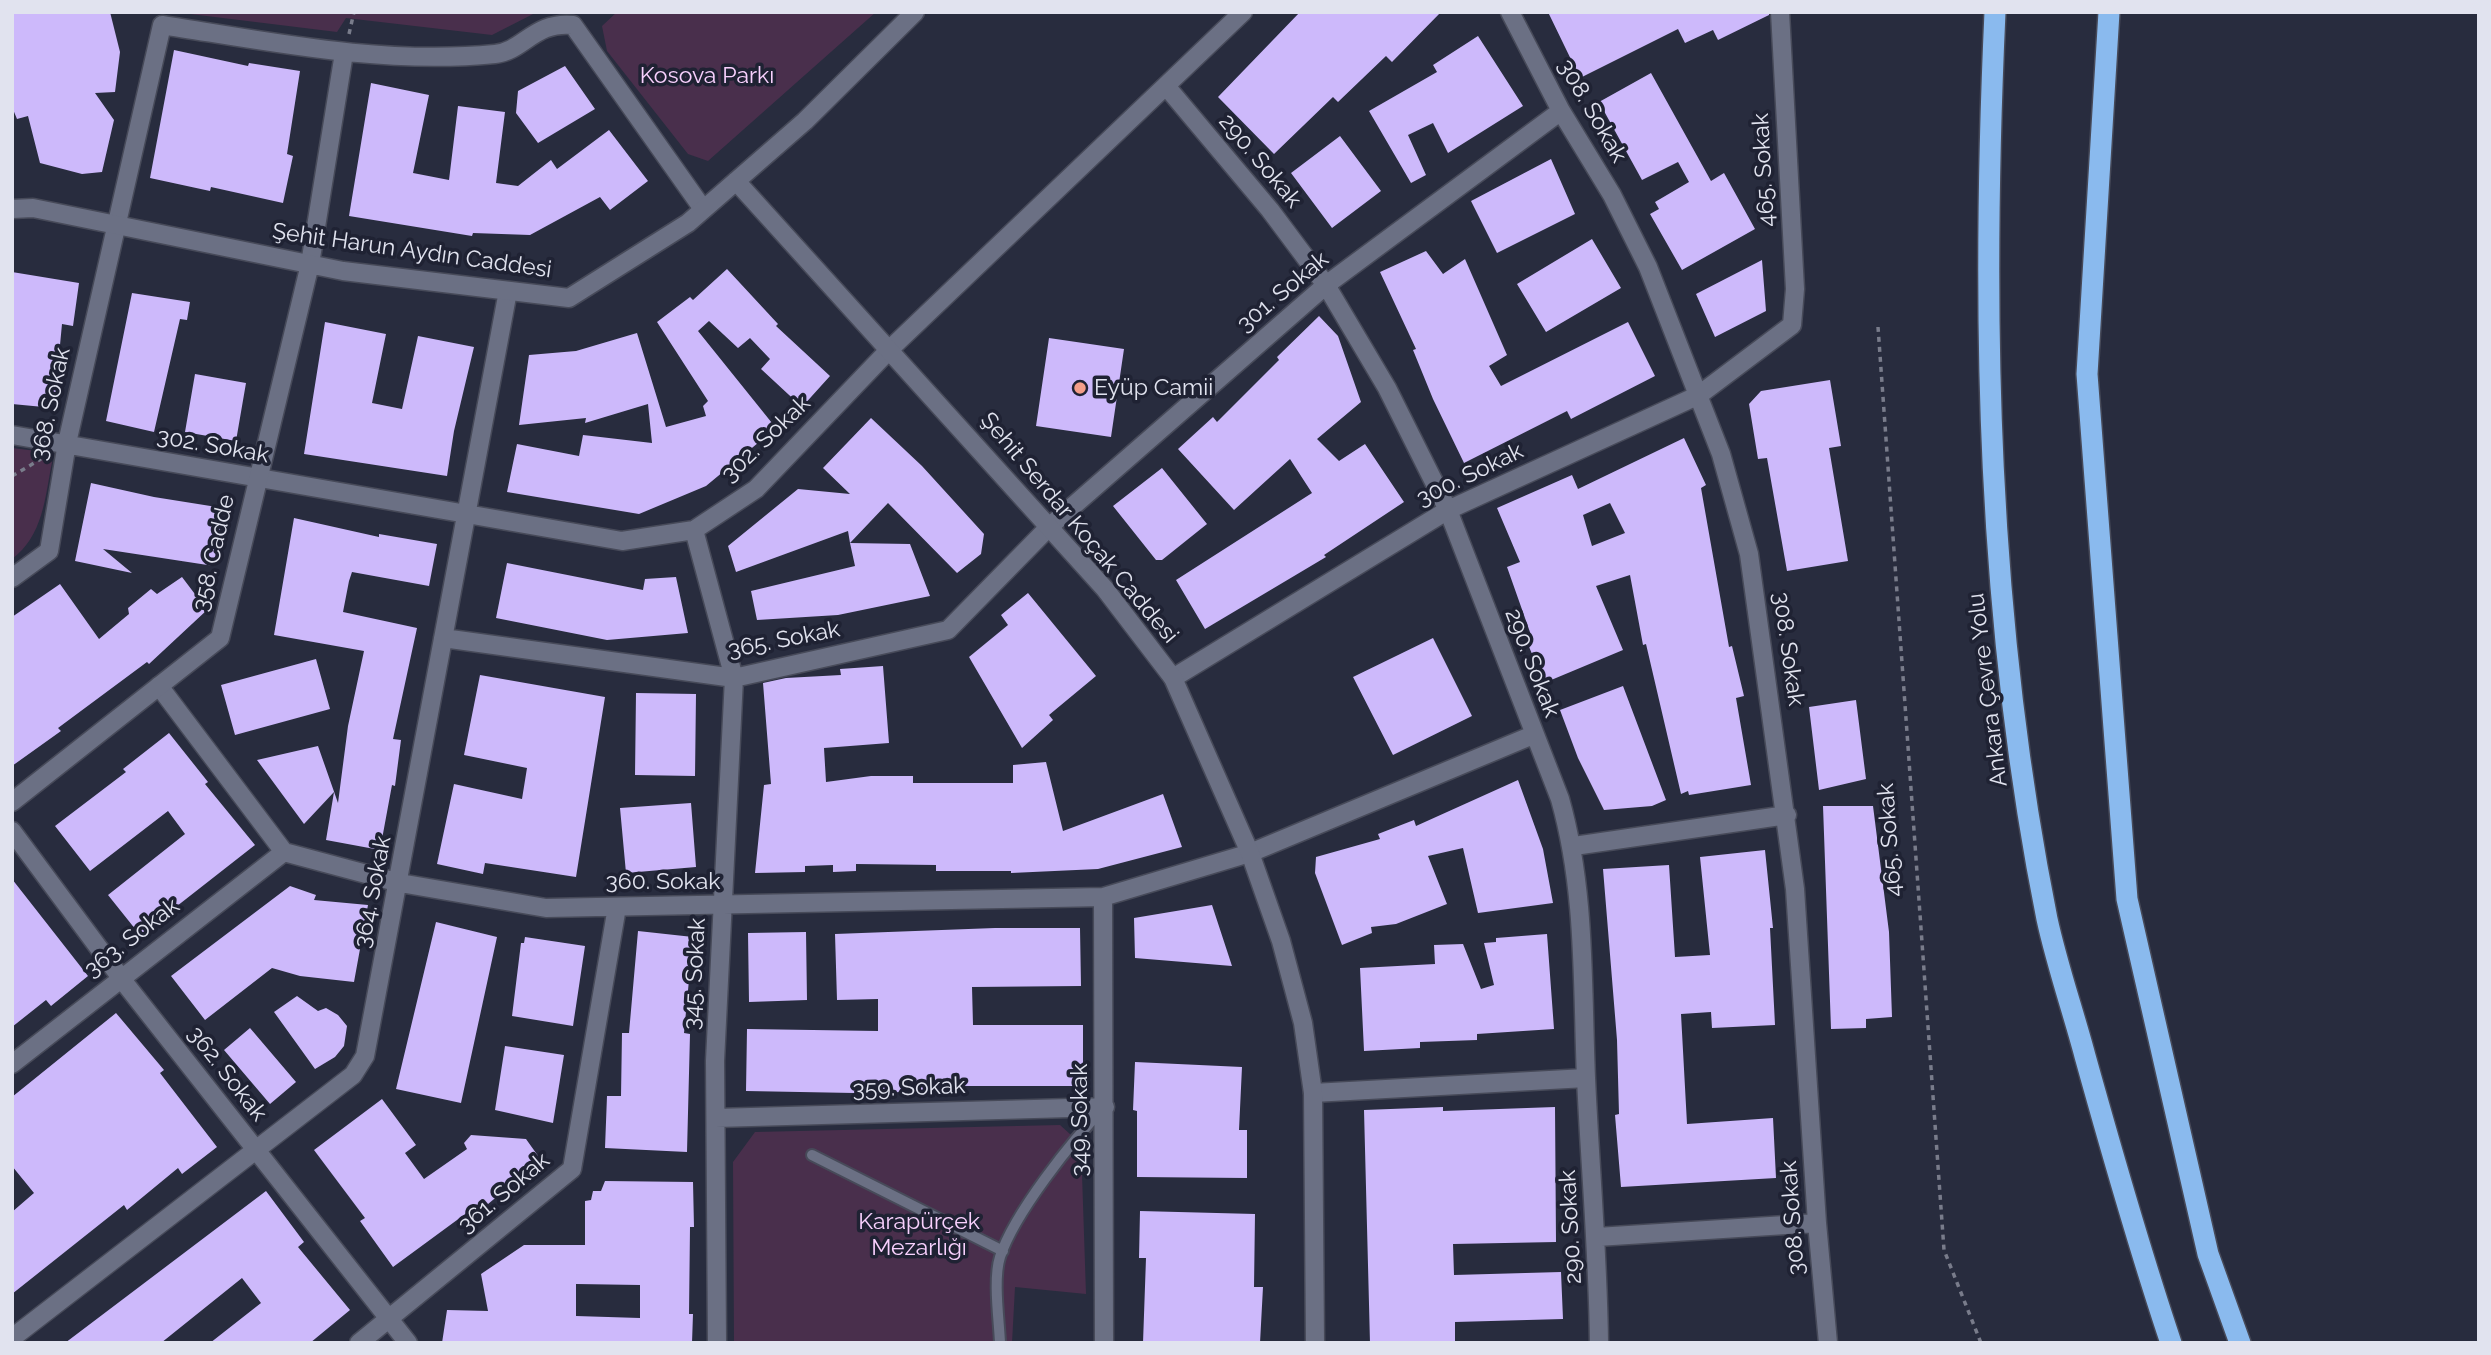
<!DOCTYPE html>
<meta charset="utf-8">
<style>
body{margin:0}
#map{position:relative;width:2491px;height:1355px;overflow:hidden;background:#282c3e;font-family:Raleway,sans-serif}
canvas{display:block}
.frame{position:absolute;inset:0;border:14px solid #e1e3ef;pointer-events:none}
</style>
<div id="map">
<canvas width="2491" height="1355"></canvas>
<div class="frame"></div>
</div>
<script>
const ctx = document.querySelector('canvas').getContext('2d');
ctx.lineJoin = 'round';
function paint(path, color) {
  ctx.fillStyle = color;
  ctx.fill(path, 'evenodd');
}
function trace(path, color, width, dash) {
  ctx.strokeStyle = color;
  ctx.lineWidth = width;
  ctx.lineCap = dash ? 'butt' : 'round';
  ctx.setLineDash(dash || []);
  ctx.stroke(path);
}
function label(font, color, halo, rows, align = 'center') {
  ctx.font = font + ' Raleway,sans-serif';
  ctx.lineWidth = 7;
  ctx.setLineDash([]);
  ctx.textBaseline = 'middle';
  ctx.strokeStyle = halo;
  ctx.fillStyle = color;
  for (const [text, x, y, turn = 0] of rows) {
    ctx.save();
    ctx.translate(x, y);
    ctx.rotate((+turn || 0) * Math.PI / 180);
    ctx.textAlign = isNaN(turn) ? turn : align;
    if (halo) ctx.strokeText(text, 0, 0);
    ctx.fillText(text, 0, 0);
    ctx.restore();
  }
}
const green = new Path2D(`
 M 174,12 L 537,12 L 492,35 L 346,18 L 337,32 Z
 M 617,12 L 876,12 L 708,161 L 688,154 L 607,51 L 602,26 Z
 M 12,448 L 45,452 L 52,462 C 45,498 43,536 12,559 Z
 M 1060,1125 L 1081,1144 L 1086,1294 L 1015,1287 L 1012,1343 L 734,1343 L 733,1162 L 755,1132 Z`);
const building = new Path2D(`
 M 12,12 L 110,12 L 120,52 L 115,92 L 95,93 L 114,120 L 102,172 L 82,174 L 40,163 L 28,116 L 17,119 L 12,107 Z
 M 1300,12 L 1441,12 L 1392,62 L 1386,56 L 1338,102 L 1333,97 L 1274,154 L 1218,97 Z
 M 1548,12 L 1769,12 L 1769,15 L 1718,40 L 1713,30 L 1685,43 L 1678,29 L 1580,78 Z
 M 1478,36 L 1523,106 L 1448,153 L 1433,123 L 1408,135 L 1426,175 L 1411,183 L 1369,111 L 1437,72 L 1433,65 Z
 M 174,50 L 248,66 L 249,63 L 300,71 L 287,154 L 293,156 L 283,203 L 211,187 L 210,191 L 150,178 Z
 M 565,66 L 595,109 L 538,143 L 516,113 L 518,91 Z
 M 1651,73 L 1711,181 L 1724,173 L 1755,229 L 1682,270 L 1650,214 L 1659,209 L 1655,202 L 1689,182 L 1678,162 L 1642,180 L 1599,102 Z
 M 371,83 L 429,95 L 413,173 L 449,180 L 458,106 L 505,112 L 496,183 L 518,186 L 551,160 L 557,169 L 609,130 L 648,181 L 610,210 L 600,197 L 530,235 L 473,233 L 472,236 L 349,216 Z
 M 1340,136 L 1381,191 L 1332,228 L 1291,173 Z
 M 1551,159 L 1575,214 L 1497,253 L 1471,201 Z
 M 1592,239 L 1621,288 L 1546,332 L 1517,284 Z
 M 1426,251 L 1443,274 L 1465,259 L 1507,355 L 1489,366 L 1501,386 L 1628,322 L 1655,376 L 1571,419 L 1567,411 L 1464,463 L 1433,399 L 1413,350 L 1416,349 L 1380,272 Z
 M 1762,260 L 1766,311 L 1715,337 L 1696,294 Z
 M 727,269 L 778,324 L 776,326 L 830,376 L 802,407 L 761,369 L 770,359 L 750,338 L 738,348 L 709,321 L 698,331 L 776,428 L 706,486 L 639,514 L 507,492 L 517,444 L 579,456 L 583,435 L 652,443 L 648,404 L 585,423 L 586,418 L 519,425 L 529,355 L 576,351 L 637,333 L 666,427 L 706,416 L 703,406 L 708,401 L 657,322 L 690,297 L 693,300 Z
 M 12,272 L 79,283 L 73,326 L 62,324 L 54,408 L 12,404 Z
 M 132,293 L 190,302 L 187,320 L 180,319 L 154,432 L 106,421 Z
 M 1319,316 L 1338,336 L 1361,402 L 1317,439 L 1339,461 L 1365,444 L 1404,502 L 1324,555 L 1326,557 L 1205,629 L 1176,580 L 1312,493 L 1290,459 L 1234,510 L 1178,449 L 1213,417 L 1217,422 L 1279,360 L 1277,357 Z
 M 325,322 L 386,334 L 372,403 L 402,409 L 418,336 L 474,347 L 454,431 L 447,476 L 304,454 Z
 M 1049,338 L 1124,349 L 1111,437 L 1036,426 Z
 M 195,374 L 246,383 L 236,441 L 185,432 Z
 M 1830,380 L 1841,446 L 1829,448 L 1848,561 L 1787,571 L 1767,458 L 1758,459 L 1749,404 L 1761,391 Z
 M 871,418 L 922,466 L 984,534 L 981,554 L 957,573 L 888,503 L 850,543 L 848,531 L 736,572 L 728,546 L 798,489 L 850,494 L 823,468 Z
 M 1684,438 L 1706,485 L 1701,488 L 1729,647 L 1732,646 L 1744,696 L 1736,698 L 1751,785 L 1689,795 L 1688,791 L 1681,794 L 1646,644 L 1643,645 L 1630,575 L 1596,586 L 1623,650 L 1544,683 L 1525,637 L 1531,635 L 1507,567 L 1520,562 L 1497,508 L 1572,475 L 1578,489 ZM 1610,503 L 1625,533 L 1592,546 L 1583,515 Z
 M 1162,468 L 1207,524 L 1162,560 L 1156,560 L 1113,506 Z
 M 91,483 L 154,497 L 223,508 L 214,566 L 103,549 L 132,573 L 75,561 Z
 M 294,518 L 379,537 L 379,534 L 437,544 L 429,586 L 352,572 L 349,581 L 343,612 L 417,628 L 393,739 L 401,740 L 395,786 L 392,785 L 380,850 L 326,840 L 334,792 L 304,824 L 257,760 L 318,746 L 338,803 L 348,726 L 364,651 L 274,635 Z
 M 850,543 L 910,544 L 930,596 L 838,615 L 757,620 L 751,591 L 855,566 Z
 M 507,563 L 643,590 L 645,579 L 676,577 L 688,633 L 607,640 L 496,618 Z
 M 182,577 L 207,610 L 149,664 L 147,662 L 58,728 L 61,731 L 12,766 L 12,617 L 60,584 L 99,639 L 129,614 L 128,608 L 151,589 L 157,594 Z
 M 1028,593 L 1096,676 L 1049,715 L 1053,720 L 1022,748 L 969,657 L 1008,625 L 1001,615 Z
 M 1433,638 L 1472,716 L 1393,755 L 1353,677 Z
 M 316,659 L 330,709 L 235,735 L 221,685 Z
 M 883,666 L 889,743 L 824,748 L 826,782 L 871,776 L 913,776 L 913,783 L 1013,783 L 1013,765 L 1046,762 L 1063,831 L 1163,794 L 1182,847 L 1098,869 L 1011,873 L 1011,871 L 936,871 L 936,865 L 856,864 L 856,871 L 833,872 L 833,865 L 805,866 L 805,872 L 755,873 L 764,785 L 771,784 L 763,683 L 786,678 L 841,675 L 840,669 Z
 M 480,675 L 605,697 L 576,877 L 485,863 L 483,874 L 437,864 L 454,784 L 522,799 L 527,768 L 464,755 Z
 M 1623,686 L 1666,800 L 1652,806 L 1604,810 L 1578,758 L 1560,710 Z
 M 636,693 L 696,694 L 695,776 L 635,775 Z
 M 1856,700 L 1866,779 L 1819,790 L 1809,707 Z
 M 169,733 L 208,782 L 205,784 L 255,845 L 140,935 L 108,895 L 185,834 L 168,811 L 90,871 L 55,826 L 126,772 L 123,769 Z
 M 1518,780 L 1543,849 L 1553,903 L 1478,913 L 1463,848 L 1428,856 L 1447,904 L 1396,924 L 1371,927 L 1372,933 L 1342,945 L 1315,873 L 1316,857 L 1380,839 L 1378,834 L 1414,820 L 1416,826 Z
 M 691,803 L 696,867 L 626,873 L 620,808 Z
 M 1823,806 L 1873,806 L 1889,932 L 1892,1017 L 1866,1019 L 1866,1028 L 1831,1029 Z
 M 1765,850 L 1773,928 L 1770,928 L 1775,1025 L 1712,1028 L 1711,1012 L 1681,1014 L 1687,1124 L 1773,1118 L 1776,1178 L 1621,1187 L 1615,1115 L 1619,1114 L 1617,1040 L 1603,869 L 1669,865 L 1675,957 L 1710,955 L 1700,857 Z
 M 12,879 L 88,976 L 51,1006 L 46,1000 L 12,1027 Z
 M 290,886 L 316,895 L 314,900 L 368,905 L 354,982 L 300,976 L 272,968 L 205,1020 L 171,976 Z
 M 1212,905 L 1232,966 L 1135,958 L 1134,918 Z
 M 436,922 L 497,937 L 461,1103 L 396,1089 Z
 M 995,928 L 1080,928 L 1081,986 L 972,987 L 973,1025 L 1083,1025 L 1083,1086 L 956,1086 L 956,1091 L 854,1093 L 746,1091 L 747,1029 L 878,1031 L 878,999 L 837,1000 L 835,934 Z
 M 638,931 L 693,937 L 684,1033 L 690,1034 L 687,1152 L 605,1148 L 607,1096 L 621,1096 L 622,1033 L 629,1033 Z
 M 806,932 L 807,1000 L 749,1002 L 748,933 Z
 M 1547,934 L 1554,1029 L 1477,1034 L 1477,1040 L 1420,1042 L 1420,1048 L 1364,1051 L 1360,968 L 1435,964 L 1434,945 L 1463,944 L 1481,989 L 1494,985 L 1484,943 L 1496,942 L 1496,938 Z
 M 525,937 L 585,946 L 573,1026 L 512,1016 L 521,943 L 524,943 Z
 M 297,996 L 318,1011 L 326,1008 L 338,1015 L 347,1026 L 344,1046 L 335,1057 L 315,1069 L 274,1012 Z
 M 116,1013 L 164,1070 L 160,1073 L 217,1147 L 182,1174 L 178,1168 L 127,1210 L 124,1205 L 12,1294 L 12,1212 L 34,1193 L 12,1166 L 12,1097 Z
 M 250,1028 L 296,1082 L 270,1104 L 224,1050 Z
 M 505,1046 L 564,1055 L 553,1123 L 495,1110 Z
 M 1135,1062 L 1242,1067 L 1239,1130 L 1247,1130 L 1247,1178 L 1137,1177 L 1137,1111 L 1133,1110 Z
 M 382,1099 L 416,1145 L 405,1153 L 424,1179 L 467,1149 L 464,1143 L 471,1135 L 526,1139 L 541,1160 L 476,1214 L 472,1209 L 393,1267 L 360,1221 L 365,1218 L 314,1150 Z
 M 1443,1107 L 1443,1111 L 1555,1107 L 1556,1242 L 1453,1244 L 1454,1275 L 1561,1272 L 1563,1319 L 1455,1322 L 1455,1343 L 1370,1343 L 1364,1110 Z
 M 605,1181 L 693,1182 L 694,1227 L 690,1227 L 689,1314 L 693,1314 L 692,1343 L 442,1343 L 447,1310 L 488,1311 L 481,1274 L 524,1245 L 585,1245 L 585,1201 L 591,1200 L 593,1191 L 601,1191 ZM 576,1284 L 640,1285 L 640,1318 L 576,1316 Z
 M 266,1191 L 304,1242 L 298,1247 L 350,1310 L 310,1343 L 210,1343 L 261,1303 L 242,1278 L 161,1343 L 65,1343 Z
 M 1140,1211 L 1255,1214 L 1254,1287 L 1263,1287 L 1260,1343 L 1143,1343 L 1146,1258 L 1139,1258 Z`);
const path = new Path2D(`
 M 349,34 L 354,12
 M 1878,327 L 1944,1250 L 1981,1343
 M 12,476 L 41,459`);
const lane = new Path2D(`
 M 812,1155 L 1003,1251
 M 1000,1343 C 999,1319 993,1279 1000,1257 C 1014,1214 1072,1140 1105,1107`);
const street = new Path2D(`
 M 1510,12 L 1561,111 L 1612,195 L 1648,267 L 1721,454 L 1749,554 L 1795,889 L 1817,1223 L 1828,1343
 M 162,25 C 272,42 383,65 495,54 C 524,51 534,21 573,25 L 703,209
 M 1166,86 L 1270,210 L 1326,285 L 1387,388 L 1448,510 L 1560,799 C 1586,891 1582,983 1586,1078 C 1590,1166 1598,1254 1599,1343
 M 310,264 L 344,53
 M 12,435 L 622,541 L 694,530 L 756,489 L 890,349 L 1243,12
 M 694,530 L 734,678 L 715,1061 L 717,1343
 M 12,578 L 49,551 L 67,443 L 162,25
 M 443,638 L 734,678 L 948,630 L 1049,527 L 1326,285 L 1561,111
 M 1173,678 L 1448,510 L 1699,395 L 1792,325 L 1795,289 L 1780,12
 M 159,686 L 284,852 L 400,883 L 546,908 L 1103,897 L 1250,853 L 1533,735
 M 12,831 L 127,986 L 408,1343
 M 1574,846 L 1787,815
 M 1103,897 L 1104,1343
 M 12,1064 L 284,852
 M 1313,1093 L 1586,1078
 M 716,1118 L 1105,1107
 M 1597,1237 L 1817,1223
 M 12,1338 L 353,1075 L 365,1056 L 508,291
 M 359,1343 L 572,1169 L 617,907`);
const secondary = new Path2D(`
 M 736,181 L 1105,589 L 1173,678 L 1250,853 L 1281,941 L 1303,1023 L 1313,1093 L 1315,1343
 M 12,209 L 33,208 L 343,271 L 569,298 L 688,223 L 805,121 L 915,12
 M 12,802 L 220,638 L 310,264`);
const highway = new Path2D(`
 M 1995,12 C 1981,315 1987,621 2047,919 C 2057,965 2073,1011 2085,1056 C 2112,1153 2139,1248 2171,1343
 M 2109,12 L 2087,374 L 2127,899 L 2208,1254 L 2240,1343`);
const markers = [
 [1080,388,7,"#f49e89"]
];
const parkNames = [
 ["Kosova Parkı",707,76],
 ["Karapürçek",919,1222],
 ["Mezarlığı",919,1248]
];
const streetNames = [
 ["308. Sokak",1592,111,60],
 ["290. Sokak",1260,161,50],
 ["465. Sokak",1764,170,-93],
 ["Şehit Harun Aydın Caddesi",412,251,8],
 ["301. Sokak",1283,292,-40],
 ["368. Sokak",51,404,-78],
 ["302. Sokak",766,439,-44],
 ["302. Sokak",213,446,10],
 ["300. Sokak",1470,475,-26],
 ["Şehit Serdar Koçak Caddesi",1079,528,50],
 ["358. Cadde",214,553,-77],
 ["365. Sokak",784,640,-11],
 ["308. Sokak",1788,649,82],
 ["290. Sokak",1532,663,69],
 ["Ankara Çevre Yolu",1988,690,-97],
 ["465. Sokak",1890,840,-94],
 ["360. Sokak",663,882],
 ["364. Sokak",373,892,-79],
 ["363. Sokak",132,938,-38],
 ["345. Sokak",695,974,-87],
 ["362. Sokak",227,1074,52],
 ["359. Sokak",909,1088,-2],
 ["349. Sokak",1080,1120,-90],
 ["361. Sokak",504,1193,-40],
 ["308. Sokak",1793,1218,-94],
 ["290. Sokak",1571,1227,-93]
];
const poiNames = [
 ["Eyüp Camii",1094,388]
];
paint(green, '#492f4c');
paint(building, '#cdb9fb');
trace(lane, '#474a59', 14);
trace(street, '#474a59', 21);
trace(secondary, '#474a59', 21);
trace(highway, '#474a59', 24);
trace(path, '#797c8b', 3.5, [5, 5]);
trace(lane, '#6b7084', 10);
trace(street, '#6b7084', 18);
trace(secondary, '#6b7084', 18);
trace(highway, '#8abaee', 21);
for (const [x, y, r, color] of markers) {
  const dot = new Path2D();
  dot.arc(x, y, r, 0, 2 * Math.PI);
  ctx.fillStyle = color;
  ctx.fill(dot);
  trace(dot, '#1f2233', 2.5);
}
label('23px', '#f9d1fe', '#1f2233', parkNames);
label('23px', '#e1e3ef', '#1f2233', streetNames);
label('23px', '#e1e3ef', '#1f2233', poiNames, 'left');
</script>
